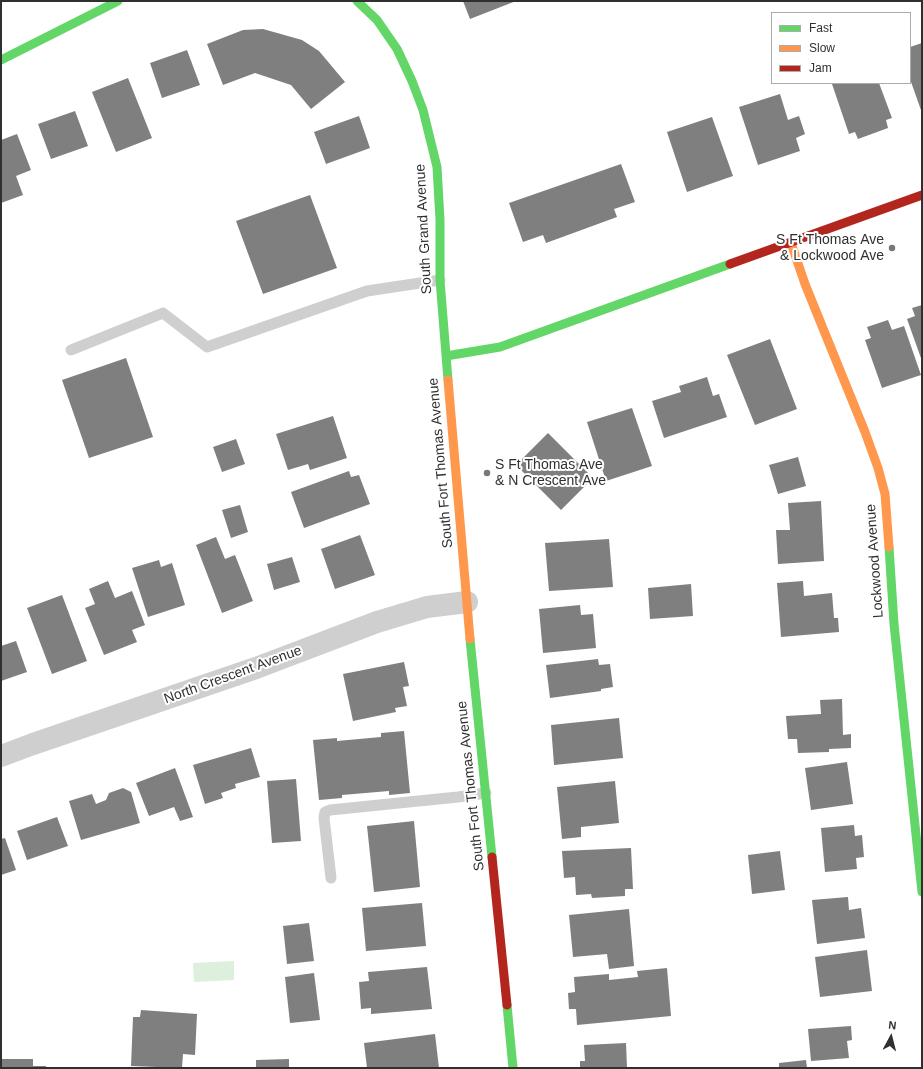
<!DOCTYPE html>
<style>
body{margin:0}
#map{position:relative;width:923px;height:1069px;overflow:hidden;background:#fff;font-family:Helvetica,sans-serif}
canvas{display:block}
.frame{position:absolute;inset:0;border:2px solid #303030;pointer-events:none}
.legend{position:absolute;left:771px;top:12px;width:140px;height:72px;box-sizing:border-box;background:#fff;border:1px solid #acacac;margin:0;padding:5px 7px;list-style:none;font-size:12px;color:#303030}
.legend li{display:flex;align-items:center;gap:8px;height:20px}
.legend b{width:20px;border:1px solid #acacac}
.north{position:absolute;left:871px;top:1017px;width:40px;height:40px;-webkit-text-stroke:3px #fff;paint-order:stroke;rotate:7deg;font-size:11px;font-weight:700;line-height:16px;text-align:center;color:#303030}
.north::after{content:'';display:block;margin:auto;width:14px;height:18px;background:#303030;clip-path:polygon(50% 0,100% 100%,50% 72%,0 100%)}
</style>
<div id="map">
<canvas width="923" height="1069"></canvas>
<div class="frame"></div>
<ul class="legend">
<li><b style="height:5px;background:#63d668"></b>Fast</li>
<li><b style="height:5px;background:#ff974d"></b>Slow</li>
<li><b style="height:5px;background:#b3261e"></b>Jam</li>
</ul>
<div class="north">N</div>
</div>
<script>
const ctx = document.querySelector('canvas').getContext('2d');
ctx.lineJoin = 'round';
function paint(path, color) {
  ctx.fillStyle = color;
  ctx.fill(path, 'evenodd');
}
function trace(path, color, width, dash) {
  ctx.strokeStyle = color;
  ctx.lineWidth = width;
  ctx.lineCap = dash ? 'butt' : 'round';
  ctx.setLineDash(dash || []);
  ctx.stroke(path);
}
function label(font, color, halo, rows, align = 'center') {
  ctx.font = font + ' Helvetica,sans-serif';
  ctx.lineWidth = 4;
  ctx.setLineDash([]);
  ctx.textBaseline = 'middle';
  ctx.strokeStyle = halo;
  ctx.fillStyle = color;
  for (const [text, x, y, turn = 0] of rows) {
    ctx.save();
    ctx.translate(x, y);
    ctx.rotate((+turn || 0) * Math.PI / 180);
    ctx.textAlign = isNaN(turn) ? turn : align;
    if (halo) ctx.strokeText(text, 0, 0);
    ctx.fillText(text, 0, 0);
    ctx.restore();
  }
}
const water = new Path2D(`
 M 234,961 L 234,980 L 194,982 L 193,963 Z`);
const building = new Path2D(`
 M 463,1 L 516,1 L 470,19 Z
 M 263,29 L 302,40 L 319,51 L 345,82 L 311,109 L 291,85 L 255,73 L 223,85 L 207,44 L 243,30 Z
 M 922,43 L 922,113 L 910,79 L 910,47 Z
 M 187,50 L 200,85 L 162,98 L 150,63 Z
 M 128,78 L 152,138 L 116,152 L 92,92 Z
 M 833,83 L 879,83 L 892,118 L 886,120 L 888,128 L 858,139 L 855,132 L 849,134 L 832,84 Z
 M 780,94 L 788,120 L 799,116 L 805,134 L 796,138 L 800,151 L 758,165 L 739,107 Z
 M 75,111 L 88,146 L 51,159 L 38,124 Z
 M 359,116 L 370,148 L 326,164 L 314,132 Z
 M 712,117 L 733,176 L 687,192 L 667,132 Z
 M 17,134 L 31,170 L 16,176 L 23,195 L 1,203 L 1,140 Z
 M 621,164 L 635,202 L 614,209 L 617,217 L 546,243 L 543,235 L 523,242 L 509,203 Z
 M 310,195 L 337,268 L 263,294 L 236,221 Z
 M 922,305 L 922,361 L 907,319 L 915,316 L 912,308 Z
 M 888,320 L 892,330 L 904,326 L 921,375 L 882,388 L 865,340 L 871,338 L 867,327 Z
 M 770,339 L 797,409 L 755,425 L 727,355 Z
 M 126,358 L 153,437 L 89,458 L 62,380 Z
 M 707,377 L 713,396 L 719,394 L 727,417 L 664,438 L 652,401 L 681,392 L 679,386 Z
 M 632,408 L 652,466 L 606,481 L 587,422 Z
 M 333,416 L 347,458 L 310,470 L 308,464 L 288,470 L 276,434 Z
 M 548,433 L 593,478 L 561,510 L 516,465 Z
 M 236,439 L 245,464 L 222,472 L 213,447 Z
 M 798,457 L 806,486 L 778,494 L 769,465 Z
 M 349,471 L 351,477 L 359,475 L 370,504 L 304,528 L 291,492 Z
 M 821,501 L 824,561 L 778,564 L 776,530 L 790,530 L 788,503 Z
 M 240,505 L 248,532 L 231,538 L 222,510 Z
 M 360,535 L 375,575 L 335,589 L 321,549 Z
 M 216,537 L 225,559 L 235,555 L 253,601 L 222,613 L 196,545 Z
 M 609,539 L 613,587 L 549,591 L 545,543 Z
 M 292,557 L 300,582 L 274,590 L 267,564 Z
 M 159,560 L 161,567 L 172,563 L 185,605 L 148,617 L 132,568 Z
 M 108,581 L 115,598 L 132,591 L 145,625 L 132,630 L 137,642 L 104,655 L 85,608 L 95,604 L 89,589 Z
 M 803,581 L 804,596 L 832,593 L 834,618 L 838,618 L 839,632 L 781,637 L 777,583 Z
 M 691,584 L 693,616 L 650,619 L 648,588 Z
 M 62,595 L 87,661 L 52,674 L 27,608 Z
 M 580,605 L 581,615 L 593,614 L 596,648 L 543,653 L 539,609 Z
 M 16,641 L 27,672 L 1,681 L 1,646 Z
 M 598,659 L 599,665 L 610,664 L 613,687 L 601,689 L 601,691 L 550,698 L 546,665 Z
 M 404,662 L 409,686 L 403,687 L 407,706 L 395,708 L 396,712 L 353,721 L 343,674 Z
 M 842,699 L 843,735 L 851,734 L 851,748 L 829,749 L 829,752 L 798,753 L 797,739 L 788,739 L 786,716 L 821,714 L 820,700 Z
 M 619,718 L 623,758 L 554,765 L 551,725 Z
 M 404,731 L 410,793 L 389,795 L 389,791 L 342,795 L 342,798 L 319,800 L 313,740 L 337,738 L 337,741 L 381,737 L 381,733 Z
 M 251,748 L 260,777 L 235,784 L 236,788 L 221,793 L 223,798 L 205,804 L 193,765 Z
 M 847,762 L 853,804 L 811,810 L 805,768 Z
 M 175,768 L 193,817 L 180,821 L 174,807 L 149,816 L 136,783 Z
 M 296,779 L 301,841 L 272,843 L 267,781 Z
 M 615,781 L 619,823 L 581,827 L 581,837 L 562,839 L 557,787 Z
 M 123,788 L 131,792 L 140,823 L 81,840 L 69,801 L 92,794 L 96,804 L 106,800 L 109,793 Z
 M 57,817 L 68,846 L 27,860 L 17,831 Z
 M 414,821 L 420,887 L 374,892 L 367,826 Z
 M 854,825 L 855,836 L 862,835 L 864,857 L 856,858 L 857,869 L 825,872 L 821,828 Z
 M 5,838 L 16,870 L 1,875 L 1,839 Z
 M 631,848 L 633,889 L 625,889 L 625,896 L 592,898 L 591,894 L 576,895 L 575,877 L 564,878 L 562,851 Z
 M 780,851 L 785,890 L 752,894 L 748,855 Z
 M 848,897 L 849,910 L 861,908 L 865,938 L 817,944 L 812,900 Z
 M 422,903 L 426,946 L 366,951 L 362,908 Z
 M 629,909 L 634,966 L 609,969 L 607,954 L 573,957 L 569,915 Z
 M 309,923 L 314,961 L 287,964 L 283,926 Z
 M 867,950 L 872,991 L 820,997 L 815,957 Z
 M 427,967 L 432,1009 L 371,1014 L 371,1008 L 361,1009 L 359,982 L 369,981 L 368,972 Z
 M 667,968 L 671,1016 L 577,1025 L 576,1009 L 569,1009 L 568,993 L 575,992 L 574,977 L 609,974 L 609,980 L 638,977 L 637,971 Z
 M 314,973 L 320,1020 L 290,1023 L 285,977 Z
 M 141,1010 L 197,1014 L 195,1055 L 183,1054 L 182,1068 L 131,1066 L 133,1017 L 140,1017 Z
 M 851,1026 L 852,1040 L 847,1041 L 849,1058 L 811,1061 L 808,1029 Z
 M 435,1034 L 439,1068 L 367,1068 L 364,1043 Z
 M 626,1043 L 627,1068 L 580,1068 L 580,1061 L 585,1061 L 584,1045 Z
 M 1,1059 L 33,1059 L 33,1066 L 46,1066 L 46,1068 L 1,1068 Z
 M 289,1059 L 289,1068 L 256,1068 L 256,1060 Z
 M 806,1060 L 807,1068 L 779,1068 L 779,1063 Z`);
const lane = new Path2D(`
 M 71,350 L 163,313 L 207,347 L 367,291 L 440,280
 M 331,878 L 324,818 L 325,812 L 330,810 L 458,797 L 486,793`);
const street = new Path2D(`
 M 1,756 L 33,744 L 256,668 L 377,622 L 427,607 L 467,602`);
const fast = new Path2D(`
 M 357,1 L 377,20 L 397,49 L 412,81 L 423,110 L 437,167 L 440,220 L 440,280 L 448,380
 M 1,60 L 118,1
 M 446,356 L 500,347 L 730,264
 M 889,547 L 894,624 L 922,892
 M 470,639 L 492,857
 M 507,1005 L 513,1068`);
const slow = new Path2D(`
 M 791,243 L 805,284 L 865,432 L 878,468 L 885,494 L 889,547
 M 448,380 L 470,639`);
const jam = new Path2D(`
 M 730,264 L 922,195
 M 492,857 L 507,1005`);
const markers = [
 [892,248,4,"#787878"],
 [487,473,4,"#787878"]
];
const streetNames = [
 ["South Grand Avenue",424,229,-93],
 ["South Fort Thomas Avenue",441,463,-95],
 ["Lockwood Avenue",875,561,-94],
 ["North Crescent Avenue",233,675,-20],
 ["South Fort Thomas Avenue",471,786,-96]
];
const poiNames = [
 ["S Ft Thomas Ave",884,240],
 ["& Lockwood Ave",884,256],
 ["S Ft Thomas Ave",495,465,"left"],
 ["& N Crescent Ave",495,481,"left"]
];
paint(water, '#ddf0dd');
paint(building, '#7f7f7f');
trace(lane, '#cfcfcf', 11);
trace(street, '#cfcfcf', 22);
trace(fast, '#63d668', 9);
trace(slow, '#ff974d', 9);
trace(jam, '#b3261e', 9);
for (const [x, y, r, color] of markers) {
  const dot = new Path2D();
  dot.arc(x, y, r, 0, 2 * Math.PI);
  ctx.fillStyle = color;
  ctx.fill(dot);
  trace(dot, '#fff', 1.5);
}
label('14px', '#303030', '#fff', streetNames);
label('14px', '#303030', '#fff', poiNames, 'right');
</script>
